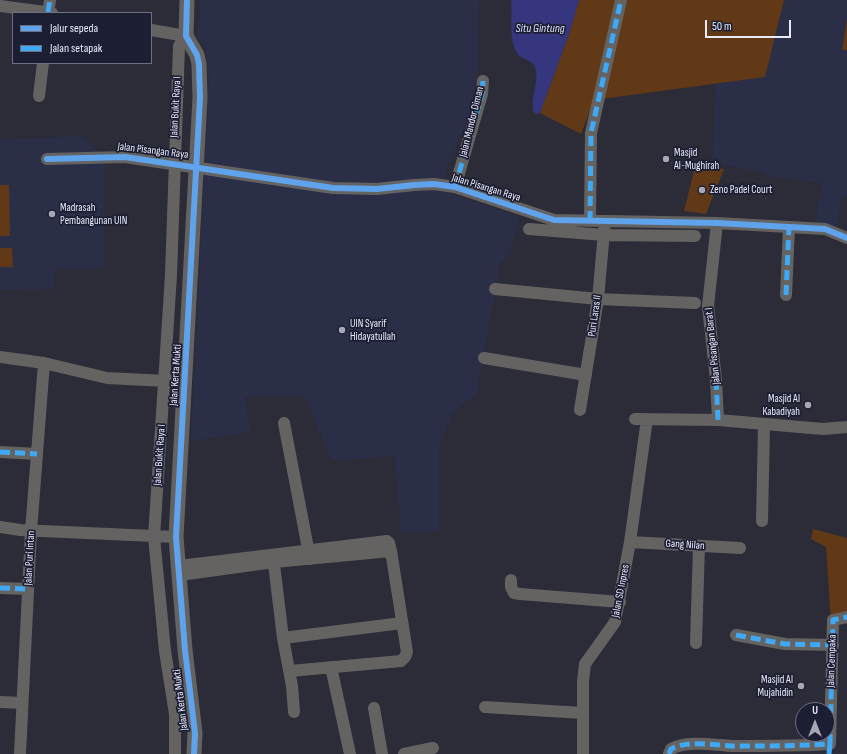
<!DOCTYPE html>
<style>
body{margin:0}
#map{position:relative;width:847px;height:754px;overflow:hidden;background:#2b2c37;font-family:"Sofia Sans Condensed",sans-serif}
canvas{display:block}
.legend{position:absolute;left:12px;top:12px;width:140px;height:52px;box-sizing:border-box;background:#1c1e33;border:1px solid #6e7082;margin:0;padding:5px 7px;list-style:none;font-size:12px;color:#e8eaf9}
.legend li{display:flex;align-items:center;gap:8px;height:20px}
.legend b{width:20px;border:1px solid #6e7082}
.north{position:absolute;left:795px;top:702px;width:40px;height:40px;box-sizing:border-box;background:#1c1e33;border:1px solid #6e7082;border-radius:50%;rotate:0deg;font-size:11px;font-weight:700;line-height:16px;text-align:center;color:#e8eaf9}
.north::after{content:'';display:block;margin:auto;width:14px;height:18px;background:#a6a8b5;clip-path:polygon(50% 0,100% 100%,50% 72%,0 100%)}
.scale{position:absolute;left:705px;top:20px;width:86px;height:18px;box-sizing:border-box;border:2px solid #e8eaf9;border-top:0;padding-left:5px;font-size:12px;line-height:14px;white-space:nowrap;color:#e8eaf9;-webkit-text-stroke:3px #1c1e33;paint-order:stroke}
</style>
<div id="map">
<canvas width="847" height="754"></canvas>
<ul class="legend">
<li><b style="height:5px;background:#60a3ed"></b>Jalur sepeda</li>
<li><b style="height:5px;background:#3fa9f5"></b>Jalan setapak</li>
</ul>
<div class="north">U</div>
<div class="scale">50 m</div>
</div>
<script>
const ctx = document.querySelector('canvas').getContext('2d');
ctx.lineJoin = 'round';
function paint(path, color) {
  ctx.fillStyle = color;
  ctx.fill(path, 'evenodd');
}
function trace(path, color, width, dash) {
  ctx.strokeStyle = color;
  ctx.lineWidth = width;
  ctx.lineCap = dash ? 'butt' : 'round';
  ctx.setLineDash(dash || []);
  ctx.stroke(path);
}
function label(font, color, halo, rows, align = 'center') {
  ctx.font = font + ' "Sofia Sans Condensed",sans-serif';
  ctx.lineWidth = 3.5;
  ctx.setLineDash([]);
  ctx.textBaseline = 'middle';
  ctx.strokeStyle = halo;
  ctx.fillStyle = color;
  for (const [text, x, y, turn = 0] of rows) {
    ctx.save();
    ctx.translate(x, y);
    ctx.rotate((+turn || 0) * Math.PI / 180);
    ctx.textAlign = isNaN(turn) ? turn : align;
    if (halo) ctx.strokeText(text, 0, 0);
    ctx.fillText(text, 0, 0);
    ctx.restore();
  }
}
const built = new Path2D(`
 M 200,0 L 479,0 L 477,79 L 467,121 L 445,173 L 442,191 L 520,217 L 510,253 L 500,264 L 476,395 L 453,412 L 439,446 L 439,531 L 401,533 L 395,456 L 332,461 L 304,396 L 245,397 L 250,432 L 191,441 L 209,82 L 206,47 L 198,38 Z
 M 784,0 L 847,0 L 847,196 L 842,197 L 836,230 L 814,225 L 823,183 L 766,176 L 766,173 L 712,163 L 716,83 L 765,76 Z
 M 82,136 L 105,159 L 104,269 L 54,269 L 53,289 L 0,290 L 0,139 Z`);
const green = new Path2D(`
 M 579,0 L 784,0 L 765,77 L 594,100 L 581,134 L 540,113 L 569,34 Z
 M 847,20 L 847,50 L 842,50 Z
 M 696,163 L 724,169 L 706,214 L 684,211 Z
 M 0,185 L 9,185 L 10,236 L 0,236 Z
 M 0,248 L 12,248 L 13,267 L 0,267 Z
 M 813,529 L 847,538 L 847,621 L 831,621 L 826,547 L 811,539 Z`);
const water = new Path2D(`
 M 511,0 L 579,0 L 569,34 L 540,113 L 536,114 L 533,111 C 531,97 538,84 536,71 C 535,59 522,61 517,53 C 508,38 513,16 511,0 Z`);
const minor = new Path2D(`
 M 0,6 L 52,13
 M 48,13 L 50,0
 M 151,30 L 186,36 L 179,46 L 171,275 L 154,537 L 165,651 L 175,714 L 175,754
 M 39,96 L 43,63
 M 47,159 L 125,157 L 333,188 L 377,189 L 414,185 L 434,184 L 455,187 L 554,220 L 717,223 L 825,229 L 847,238
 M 455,187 L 482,94 L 483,81
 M 590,221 L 591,133 L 621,0
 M 717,223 L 708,306 L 716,380 L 718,420
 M 529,229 L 604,235 L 695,236
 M 495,289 L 598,299 L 695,303
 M 786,295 L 789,227
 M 0,357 L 44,363 L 107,378 L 186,382
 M 484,358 L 586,375
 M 580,410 L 598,299 L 605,221
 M 635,419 L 718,420 L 823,429 L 847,427
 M 284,423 L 310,559
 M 0,452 L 37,454
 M 762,521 L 764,426
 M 0,527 L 20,530 L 176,537
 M 630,542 L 740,548
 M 273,556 L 283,638 L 292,686 L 294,712
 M 179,566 L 387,541 L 389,543 L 391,551 L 274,562 L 180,575
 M 511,580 L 511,587 L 514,593 L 520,594 L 620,602
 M 0,588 L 28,589
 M 736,635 L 785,644 L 833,645
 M 283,638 L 402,623
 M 696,643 L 699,546
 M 331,667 L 350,754
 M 290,671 L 401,661 L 405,657 L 407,652 L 391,551
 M 0,702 L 22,703
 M 485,707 L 583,713
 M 374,708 L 382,754
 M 20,754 L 31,531 L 44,363
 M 404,754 L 433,748
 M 583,754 L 583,681 L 585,664 L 615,622 L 630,542 L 647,419
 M 669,754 L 671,749 C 688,740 713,745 732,746 C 765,746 797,746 830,744 L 833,620 L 847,617`);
const tertiary = new Path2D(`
 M 187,0 L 186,36 L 197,55 L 199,64 L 200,98 L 176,537 L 185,650 L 195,733 L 194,754`);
const quiet = new Path2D(`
 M 48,12 L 50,0
 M 455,187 L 482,94 L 483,81
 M 590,221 L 591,133 L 621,0
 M 786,295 L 789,227
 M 716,380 L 718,420
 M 0,452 L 37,454
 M 0,588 L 28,589
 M 736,635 L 785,644 L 833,645
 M 669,754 L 671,749 C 688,740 713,745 732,746 C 765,746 797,746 830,744 L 833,620 L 847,617
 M 829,754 L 830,744`);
const cycleway = new Path2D(`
 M 187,0 L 186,36 L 197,55 L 199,64 L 200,98 L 176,537 L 185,650 L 195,733 L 194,754
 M 47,159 L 125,157 L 333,188 L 377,189 L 414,185 L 434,184 L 455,187 L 554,220 L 717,223 L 825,229 L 847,238`);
const markers = [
 [666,159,4,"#a6a8b5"],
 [702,190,4,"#a6a8b5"],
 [52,214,4,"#a6a8b5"],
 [342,330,4,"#a6a8b5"],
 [808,405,4,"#a6a8b5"],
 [801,686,4,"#a6a8b5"]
];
const streetNames = [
 ["Jalan Bukit Raya I",176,107,-87],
 ["Jalan Mandor Diman",472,122,-76],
 ["Jalan Pisangan Raya",153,151,7],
 ["Jalan Pisangan Raya",486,188,17],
 ["Puri Laras II",595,316,-82],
 ["Jalan Pisangan Barat I",713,346,-96],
 ["Jalan Kerta Mukti",176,375,-86],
 ["Jalan Bukit Raya I",160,455,-86],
 ["Gang Nilan",685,545,4],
 ["Jalan Puri Intan",30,558,-87],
 ["Jalan SD Inpres",621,591,-79],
 ["Jalan Cempaka",832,661,-88],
 ["Jalan Kerta Mukti",181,700,-97]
];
const poiNames = [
 ["Masjid",674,153],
 ["Al-Mughirah",674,166],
 ["Zeno Padel Court",710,190],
 ["Madrasah",60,208],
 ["Pembangunan UIN",60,221],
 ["UIN Syarif",350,324],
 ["Hidayatullah",350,337],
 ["Masjid Al",800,399,"right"],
 ["Kabadiyah",800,412,"right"],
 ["Masjid Al",793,680,"right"],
 ["Mujahidin",793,693,"right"]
];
const waterNames = [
 ["Situ Gintung",540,29]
];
paint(built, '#2b2e47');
paint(green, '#613917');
paint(water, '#35367e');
trace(minor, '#656262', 12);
trace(tertiary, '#656262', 15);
trace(quiet, '#3fa9f5', 5, [10, 5]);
trace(cycleway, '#60a3ed', 6);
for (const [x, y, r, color] of markers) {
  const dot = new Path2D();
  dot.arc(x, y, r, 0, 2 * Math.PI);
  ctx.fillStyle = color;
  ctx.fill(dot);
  trace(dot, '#1c1e33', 1.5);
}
label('11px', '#e8eaf9', '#1c1e33', streetNames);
label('11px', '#e8eaf9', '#1c1e33', poiNames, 'left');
label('italic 12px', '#dce0f8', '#1c1e33', waterNames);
</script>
